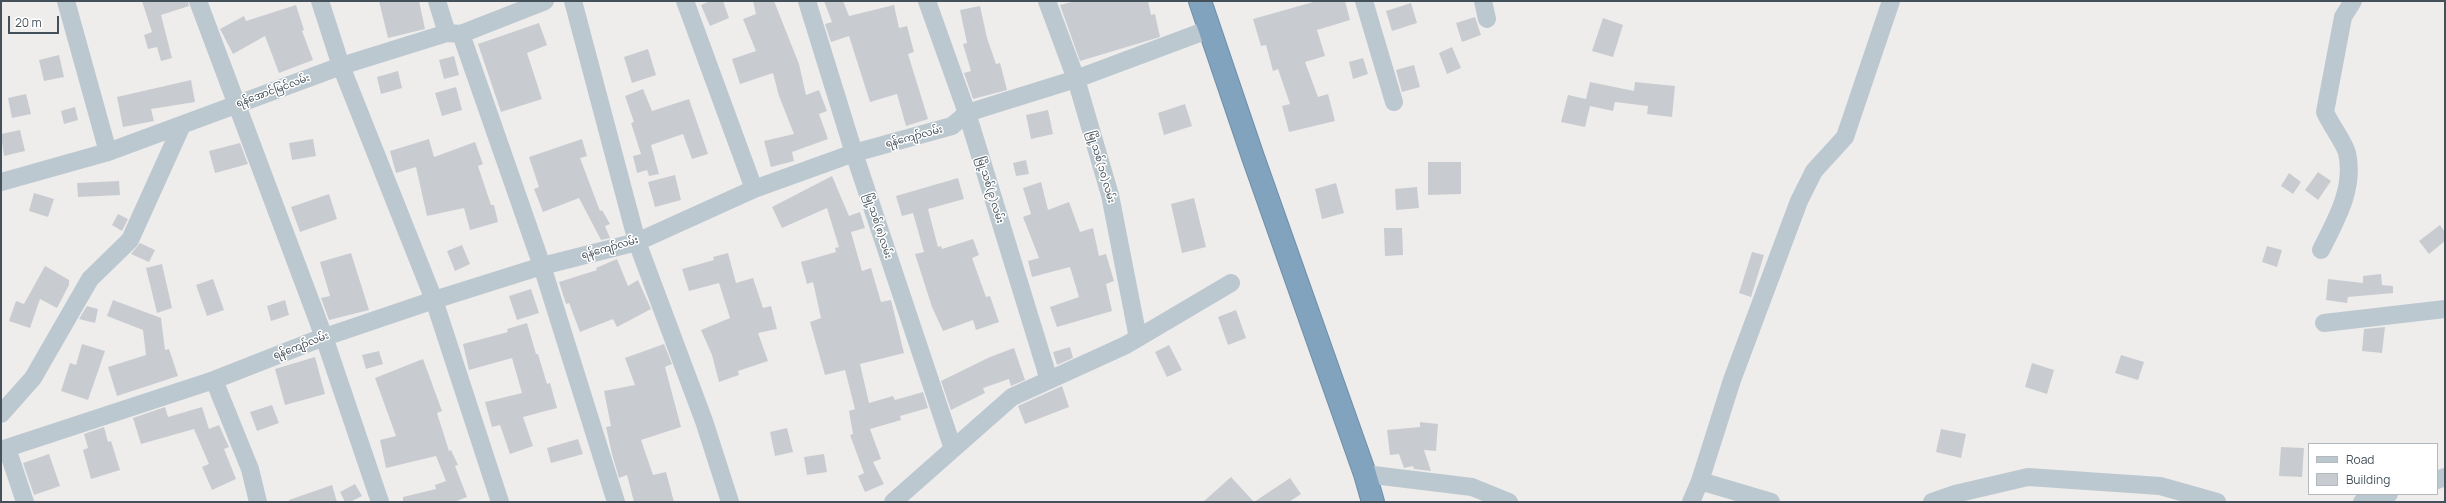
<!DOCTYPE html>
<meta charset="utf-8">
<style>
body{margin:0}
#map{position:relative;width:2446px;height:503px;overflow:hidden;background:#efecec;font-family:Manrope,sans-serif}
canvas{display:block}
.frame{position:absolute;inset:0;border:2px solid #44515a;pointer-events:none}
.legend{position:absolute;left:2308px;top:443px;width:130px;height:52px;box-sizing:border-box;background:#fff;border:1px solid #b4b9bd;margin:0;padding:5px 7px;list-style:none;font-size:12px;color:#44515a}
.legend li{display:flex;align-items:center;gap:8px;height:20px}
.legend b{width:20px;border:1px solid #b4b9bd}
.scale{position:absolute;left:8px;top:16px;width:51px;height:18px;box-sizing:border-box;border:2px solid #44515a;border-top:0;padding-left:5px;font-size:12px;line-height:14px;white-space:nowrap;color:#44515a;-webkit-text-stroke:3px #fff;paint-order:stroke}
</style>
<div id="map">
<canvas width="2446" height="503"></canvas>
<div class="frame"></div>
<ul class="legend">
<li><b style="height:5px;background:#bcc8d0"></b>Road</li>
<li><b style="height:11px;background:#c8ccd1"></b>Building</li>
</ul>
<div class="scale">20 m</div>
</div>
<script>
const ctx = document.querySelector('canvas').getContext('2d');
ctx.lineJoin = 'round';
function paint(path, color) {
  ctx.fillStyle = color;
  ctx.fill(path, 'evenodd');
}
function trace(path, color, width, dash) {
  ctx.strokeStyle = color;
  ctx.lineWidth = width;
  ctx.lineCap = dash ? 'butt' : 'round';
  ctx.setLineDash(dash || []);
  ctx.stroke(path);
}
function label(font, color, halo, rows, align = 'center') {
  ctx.font = font + ' Manrope,"Noto Sans Myanmar",sans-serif';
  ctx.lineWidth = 3;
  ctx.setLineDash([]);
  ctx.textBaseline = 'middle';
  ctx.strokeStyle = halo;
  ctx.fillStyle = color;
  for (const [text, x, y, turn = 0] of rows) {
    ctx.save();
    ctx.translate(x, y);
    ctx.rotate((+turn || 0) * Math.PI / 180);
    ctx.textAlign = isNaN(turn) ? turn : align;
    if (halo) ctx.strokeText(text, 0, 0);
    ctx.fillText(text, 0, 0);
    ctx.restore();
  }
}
const building = new Path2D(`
 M 142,1 L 188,1 L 189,6 L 161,15 L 172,58 L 161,61 L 157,47 L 148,49 L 144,35 L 152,32 Z
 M 379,1 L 419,1 L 425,29 L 388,38 Z
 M 710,1 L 723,1 L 729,18 L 710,26 L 701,5 Z
 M 753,1 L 774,1 L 799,64 L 806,95 L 819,90 L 827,111 L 819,114 L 828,139 L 792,152 L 794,161 L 771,167 L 764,141 L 794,134 L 779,96 L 773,73 L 740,84 L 732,59 L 756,51 L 743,19 L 756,14 Z
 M 824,1 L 843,1 L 849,16 L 894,5 L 899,28 L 907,26 L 914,52 L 908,54 L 928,119 L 906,126 L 897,94 L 870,102 L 849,36 L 831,42 L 825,24 L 832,22 Z
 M 1075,1 L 1148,1 L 1151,15 L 1155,14 L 1160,37 L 1080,61 L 1060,5 Z
 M 1317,1 L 1345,1 L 1350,20 L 1317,30 L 1325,56 L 1305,62 L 1318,97 L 1328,94 L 1335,121 L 1289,132 L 1282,106 L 1290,104 L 1278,69 L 1273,71 L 1266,45 L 1261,46 L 1253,19 Z
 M 1411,3 L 1417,23 L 1392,31 L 1386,11 Z
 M 296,5 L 304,30 L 302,31 L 313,60 L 279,73 L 265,36 L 233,54 L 220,29 L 244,16 L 246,21 Z
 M 980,6 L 987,38 L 996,64 L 1000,63 L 1007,90 L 973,99 L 964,73 L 971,71 L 963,44 L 967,43 L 960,10 Z
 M 1475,17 L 1481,35 L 1462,42 L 1456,23 Z
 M 1603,18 L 1623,25 L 1613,57 L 1592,51 Z
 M 539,23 L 547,45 L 527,53 L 542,99 L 501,112 L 478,44 Z
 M 1452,47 L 1461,68 L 1447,74 L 1439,53 Z
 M 648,49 L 656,75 L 632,83 L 624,57 Z
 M 59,55 L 64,77 L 44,81 L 39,60 Z
 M 454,56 L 459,75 L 444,79 L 439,60 Z
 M 1363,58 L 1368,74 L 1353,79 L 1349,62 Z
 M 1414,65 L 1420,87 L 1402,92 L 1396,70 Z
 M 398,71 L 402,88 L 381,94 L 377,77 Z
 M 191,80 L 195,102 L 151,109 L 154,121 L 123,127 L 117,97 Z
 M 1590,82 L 1634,91 L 1635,82 L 1675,86 L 1672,117 L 1647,114 L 1648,106 L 1615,102 L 1613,111 L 1590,106 L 1585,127 L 1561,122 L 1568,95 L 1586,99 Z
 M 456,87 L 462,110 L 442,116 L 435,93 Z
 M 643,89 L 652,111 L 689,99 L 708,154 L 692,159 L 683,134 L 651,145 L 659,174 L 649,176 L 647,170 L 637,173 L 633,156 L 641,154 L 631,123 L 634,122 L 625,96 Z
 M 26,94 L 31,114 L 12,118 L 8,98 Z
 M 1185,104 L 1192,126 L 1164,135 L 1158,113 Z
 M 75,107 L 78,120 L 64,124 L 61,111 Z
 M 1048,110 L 1053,134 L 1031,139 L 1026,115 Z
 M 20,130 L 25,151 L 4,156 L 1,134 Z
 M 313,139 L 316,156 L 292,160 L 289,143 Z
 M 429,139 L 434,157 L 475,142 L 483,164 L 478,166 L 491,205 L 494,205 L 498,222 L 470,230 L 464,208 L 427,216 L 416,167 L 396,173 L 390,151 Z
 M 582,139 L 587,156 L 580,158 L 600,211 L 602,210 L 610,224 L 605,226 L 610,238 L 601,240 L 579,198 L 543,212 L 534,189 L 539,187 L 529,157 Z
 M 240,143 L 248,164 L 215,173 L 209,151 Z
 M 1026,160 L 1029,174 L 1016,176 L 1013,163 Z
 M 1428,162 L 1461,162 L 1461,194 L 1428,195 Z
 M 2318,172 L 2331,181 L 2318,200 L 2305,190 Z
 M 2289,173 L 2301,182 L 2293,194 L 2281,186 Z
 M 675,175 L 681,200 L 655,207 L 648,182 Z
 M 832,176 L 849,216 L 860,212 L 865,228 L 851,232 L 862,271 L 871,268 L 881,302 L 891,300 L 904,353 L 860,364 L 869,403 L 893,396 L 895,400 L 923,392 L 928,408 L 900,416 L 901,420 L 870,429 L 881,459 L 873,462 L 884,484 L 865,492 L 858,476 L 864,473 L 850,435 L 853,434 L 849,411 L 855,409 L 845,370 L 825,375 L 810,322 L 821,318 L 813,282 L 807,284 L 801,262 L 836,252 L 835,248 L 839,247 L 827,208 L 782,228 L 772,207 Z
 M 958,178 L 964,199 L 928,209 L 938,247 L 941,246 L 942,249 L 973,239 L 979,255 L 972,258 L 986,297 L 990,296 L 999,322 L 976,330 L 973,320 L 943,331 L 932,307 L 915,254 L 924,252 L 913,213 L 902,216 L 896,196 Z
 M 119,181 L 120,195 L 78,197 L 77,183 Z
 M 1041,182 L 1048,210 L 1069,202 L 1080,232 L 1093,228 L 1099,256 L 1106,254 L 1114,281 L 1106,284 L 1112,311 L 1057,327 L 1050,307 L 1079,297 L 1070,267 L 1032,277 L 1028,261 L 1039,258 L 1023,217 L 1031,214 L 1023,188 Z
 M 1336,183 L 1344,213 L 1322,219 L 1315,189 Z
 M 1417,187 L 1419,208 L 1396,210 L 1395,189 Z
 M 34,193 L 54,199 L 48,217 L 29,211 Z
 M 329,194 L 337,219 L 300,232 L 291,207 Z
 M 1194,198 L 1206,247 L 1182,253 L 1171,204 Z
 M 118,214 L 128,219 L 122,231 L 112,225 Z
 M 2440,225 L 2445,232 L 2445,241 L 2429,254 L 2419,241 Z
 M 1384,228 L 1402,228 L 1403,255 L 1385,256 Z
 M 140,243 L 155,250 L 149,262 L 131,254 Z
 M 462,245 L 470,264 L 455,271 L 447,251 Z
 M 2267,246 L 2282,250 L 2277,267 L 2262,262 Z
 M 1752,252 L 1764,255 L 1751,297 L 1739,293 Z
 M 351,253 L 369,310 L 329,320 L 321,298 L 330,296 L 320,262 Z
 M 728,253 L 736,283 L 753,278 L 763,308 L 771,306 L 777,329 L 758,333 L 768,361 L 738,371 L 739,375 L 719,382 L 712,355 L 701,330 L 730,318 L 719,283 L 689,291 L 682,269 L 714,260 L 713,257 Z
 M 617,259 L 628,286 L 638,280 L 651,309 L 617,327 L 613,319 L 580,332 L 569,303 L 566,304 L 559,282 L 597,270 L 596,268 Z
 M 162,264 L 172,308 L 157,313 L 146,268 Z
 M 45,266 L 69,280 L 69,285 L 57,308 L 40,299 L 30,328 L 9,321 L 16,301 L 24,304 Z
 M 2381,274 L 2382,285 L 2393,286 L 2393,293 L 2348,297 L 2347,303 L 2326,300 L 2328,279 L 2363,283 L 2363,276 Z
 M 213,279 L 224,310 L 207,316 L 196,285 Z
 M 531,289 L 539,313 L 517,320 L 509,296 Z
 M 113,300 L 161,318 L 165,350 L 169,349 L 178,376 L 117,396 L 108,367 L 146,355 L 143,330 L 107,316 Z
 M 285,300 L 289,315 L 271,321 L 267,306 Z
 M 87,306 L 98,309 L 95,323 L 79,319 Z
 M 1236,310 L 1246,338 L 1228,345 L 1218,317 Z
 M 527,323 L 536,354 L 538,354 L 547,384 L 550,383 L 557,408 L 523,417 L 533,446 L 510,454 L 500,425 L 492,427 L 485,402 L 522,393 L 512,358 L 469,370 L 463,344 L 508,332 L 507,329 Z
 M 2385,327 L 2382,353 L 2362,351 L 2364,329 Z
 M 82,344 L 105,351 L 88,400 L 61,391 L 70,363 L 76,365 Z
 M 664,344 L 672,364 L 665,367 L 681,427 L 641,440 L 653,475 L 666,472 L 674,502 L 634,502 L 627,475 L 619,478 L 612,454 L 606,427 L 611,426 L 604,391 L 635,385 L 625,358 Z
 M 1169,345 L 1182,370 L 1167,377 L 1155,352 Z
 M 1070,347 L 1073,358 L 1057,365 L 1053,352 Z
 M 1014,348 L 1025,380 L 1011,386 L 1009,379 L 983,388 L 985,393 L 951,410 L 941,381 L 990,357 Z
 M 379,351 L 383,364 L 366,369 L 362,355 Z
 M 2121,355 L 2144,362 L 2138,380 L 2115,373 Z
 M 315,357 L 325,394 L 285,405 L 275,369 Z
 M 423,359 L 442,411 L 437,413 L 449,451 L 451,450 L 458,465 L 455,466 L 467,497 L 454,502 L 403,502 L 403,497 L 436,489 L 435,485 L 446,481 L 436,456 L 386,468 L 380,440 L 396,436 L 375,378 Z
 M 2032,363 L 2054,370 L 2047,394 L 2025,387 Z
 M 1062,386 L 1069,407 L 1025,424 L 1018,406 Z
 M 272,405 L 279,423 L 257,431 L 250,412 Z
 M 165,407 L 168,417 L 202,407 L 209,429 L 219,425 L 229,447 L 224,449 L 236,479 L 212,490 L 202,467 L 209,464 L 194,429 L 141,444 L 133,418 Z
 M 1420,422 L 1438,424 L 1436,451 L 1424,450 L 1431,471 L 1414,469 L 1413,466 L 1404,468 L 1399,454 L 1390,455 L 1387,430 L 1420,427 Z
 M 104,427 L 108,442 L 111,441 L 120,470 L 91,479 L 83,450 L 88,448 L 84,434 Z
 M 787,428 L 793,452 L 775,456 L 770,432 Z
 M 1941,429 L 1966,434 L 1961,458 L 1936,452 Z
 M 578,439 L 583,454 L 551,463 L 547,448 Z
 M 2281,447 L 2304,448 L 2302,477 L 2279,476 Z
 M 49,454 L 60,486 L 34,495 L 23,463 Z
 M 824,454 L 827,472 L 807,475 L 804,457 Z
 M 1231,477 L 1254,502 L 1203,502 Z
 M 1290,478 L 1301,494 L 1289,502 L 1254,502 Z
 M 355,484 L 362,496 L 350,502 L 345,502 L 340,492 Z
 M 332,485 L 337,502 L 289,502 L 289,500 Z`);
const minor = new Path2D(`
 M 66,1 L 108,152
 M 198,1 L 324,337 L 380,502
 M 320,1 L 341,66 L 434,300 L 500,502
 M 437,1 L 447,33
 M 573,1 L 637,242 L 704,421 L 730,502
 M 685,1 L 754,189
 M 807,1 L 854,153 L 953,449
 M 927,1 L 967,113 L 1049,380
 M 1047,1 L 1076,79 L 1110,195 L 1138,338
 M 1364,1 L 1394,102
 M 1483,1 L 1487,19
 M 461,34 L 542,266 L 616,502
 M 1,182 L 108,152 L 341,66 L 447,33 L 461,34 L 545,1
 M 2321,250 C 2336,220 2355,188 2347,153 C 2344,142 2330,124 2325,112 L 2343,17 L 2353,1
 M 2324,323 L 2445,309
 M 214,380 L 250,469 L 258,502
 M 1,414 L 33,378 L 90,279 L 130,240 L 182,125
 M 7,448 L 25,502
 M 1,450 L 214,380 L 316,340 L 434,300 L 542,266 L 637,242 L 754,189 L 854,153 L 952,126 L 967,113 L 1076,79 L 1210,29
 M 1365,474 L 1472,487 L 1509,502
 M 2437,480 L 2445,477
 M 893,502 L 1012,397 L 1126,345 L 1231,283
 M 1691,502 L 1700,481
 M 1771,502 L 1700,481 L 1732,380 L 1799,201 L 1814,171 L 1845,137 L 1891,1
 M 1932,502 L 1955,494 L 2028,477 L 2160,486 L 2217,502
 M 2362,502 L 2389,494`);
const highway = new Path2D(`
 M 1200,1 L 1253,157 L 1365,474 L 1373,502`);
const streetNames = [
 ["ရန်အောင်မြင်လမ်း",273,91,-20],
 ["ရန်ကျော်လမ်း",914,137,-15],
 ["မြို့သစ်(၁၀)လမ်း",1101,167,74],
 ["မြို့သစ်(၉)လမ်း",990,190,73],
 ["မြို့သစ်(၈)လမ်း",878,226,72],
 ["ရန်ကျော်လမ်း",610,248,-16],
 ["ရန်ကျော်လမ်း",301,346,-21]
];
paint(building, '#c8ccd1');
trace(highway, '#6c8eaa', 24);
trace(minor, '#bcc8d0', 18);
trace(highway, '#81a3be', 22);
label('10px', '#44515a', '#fff', streetNames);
</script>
